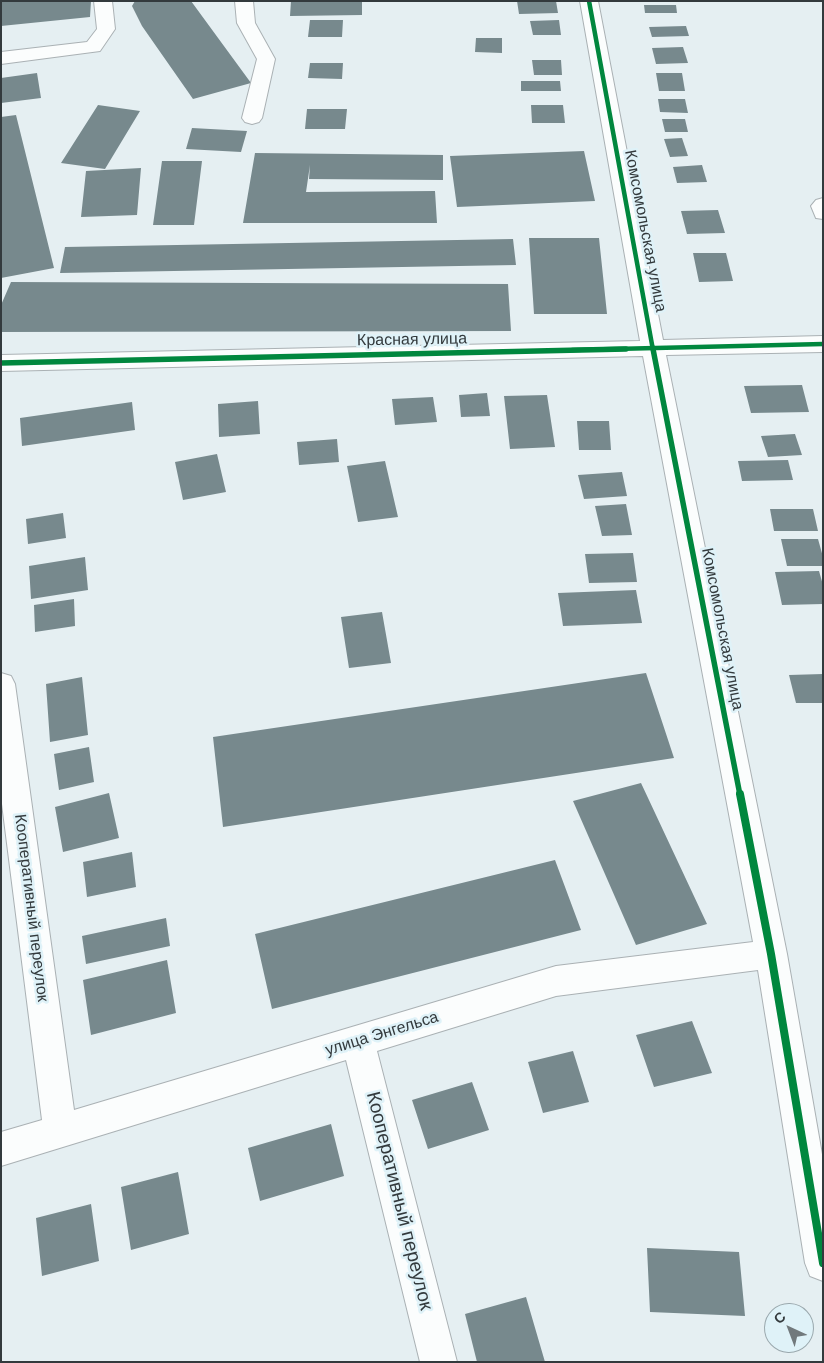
<!DOCTYPE html>
<meta charset="utf-8">
<style>
body{margin:0}
#map{position:relative;width:824px;height:1363px;overflow:hidden;background:#e5eff2;font-family:Arial,sans-serif}
canvas{display:block}
.frame{position:absolute;inset:0;border:2px solid #333a3d;pointer-events:none}
.north{position:absolute;left:764px;top:1303px;width:50px;height:50px;box-sizing:border-box;background:#dff2f8;border:1px solid #9aa8ad;border-radius:50%;rotate:317deg;font-size:14px;font-weight:700;line-height:20px;text-align:center;color:#333a3d}
.north::after{content:'';display:block;margin:auto;width:18px;height:22px;background:#71797c;clip-path:polygon(50% 0,100% 100%,50% 72%,0 100%)}
</style>
<div id="map">
<canvas width="824" height="1363"></canvas>
<div class="frame"></div>
<div class="north">С</div>
</div>
<script>
const ctx = document.querySelector('canvas').getContext('2d');
ctx.lineJoin = 'round';
function paint(path, color) {
  ctx.fillStyle = color;
  ctx.fill(path, 'evenodd');
}
function trace(path, color, width, dash) {
  ctx.strokeStyle = color;
  ctx.lineWidth = width;
  ctx.lineCap = dash ? 'butt' : 'round';
  ctx.setLineDash(dash || []);
  ctx.stroke(path);
}
function label(font, color, halo, rows, align = 'center') {
  ctx.font = font + ' Arial,sans-serif';
  ctx.lineWidth = 5;
  ctx.setLineDash([]);
  ctx.textBaseline = 'middle';
  ctx.strokeStyle = halo;
  ctx.fillStyle = color;
  for (const [text, x, y, turn = 0] of rows) {
    ctx.save();
    ctx.translate(x, y);
    ctx.rotate((+turn || 0) * Math.PI / 180);
    ctx.textAlign = isNaN(turn) ? turn : align;
    if (halo) ctx.strokeText(text, 0, 0);
    ctx.fillText(text, 0, 0);
    ctx.restore();
  }
}
const building = new Path2D(`
 M 1,1 L 91,1 L 90,17 L 1,26 Z
 M 135,1 L 191,1 L 251,83 L 193,99 L 142,26 L 132,6 Z
 M 291,1 L 362,1 L 362,15 L 290,16 Z
 M 517,1 L 556,1 L 558,13 L 519,14 Z
 M 644,5 L 676,5 L 677,13 L 645,13 Z
 M 310,20 L 343,20 L 342,37 L 308,37 Z
 M 559,20 L 561,35 L 533,35 L 530,21 Z
 M 686,26 L 689,36 L 652,37 L 649,27 Z
 M 476,38 L 502,38 L 502,53 L 475,52 Z
 M 683,47 L 688,63 L 656,64 L 652,48 Z
 M 532,60 L 561,60 L 562,75 L 534,75 Z
 M 310,63 L 343,63 L 342,79 L 308,78 Z
 M 37,73 L 41,98 L 1,103 L 1,78 Z
 M 656,73 L 682,73 L 685,91 L 659,91 Z
 M 521,81 L 560,81 L 561,91 L 521,91 Z
 M 658,99 L 685,99 L 688,113 L 660,112 Z
 M 98,105 L 140,111 L 105,169 L 61,163 Z
 M 531,105 L 563,105 L 565,123 L 532,123 Z
 M 307,109 L 347,109 L 345,129 L 305,129 Z
 M 16,115 L 54,268 L 1,278 L 1,117 Z
 M 662,119 L 685,119 L 688,132 L 665,132 Z
 M 192,128 L 247,131 L 241,152 L 186,149 Z
 M 682,138 L 688,156 L 670,157 L 664,139 Z
 M 584,151 L 595,201 L 457,207 L 450,156 Z
 M 255,153 L 443,155 L 443,180 L 309,179 L 310,165 L 306,192 L 435,191 L 437,223 L 243,223 Z
 M 162,161 L 202,161 L 194,225 L 153,225 Z
 M 702,165 L 707,182 L 677,183 L 673,167 Z
 M 141,168 L 137,215 L 81,217 L 86,171 Z
 M 718,210 L 725,233 L 687,234 L 681,211 Z
 M 529,238 L 599,238 L 607,314 L 534,314 Z
 M 513,239 L 516,265 L 60,273 L 65,247 Z
 M 693,253 L 726,253 L 733,281 L 699,282 Z
 M 11,282 L 508,284 L 511,331 L 1,332 L 1,305 Z
 M 802,385 L 809,412 L 751,413 L 744,386 Z
 M 487,393 L 490,416 L 461,417 L 459,395 Z
 M 547,395 L 555,447 L 510,449 L 504,396 Z
 M 433,397 L 437,422 L 395,425 L 392,399 Z
 M 258,401 L 260,434 L 219,437 L 218,404 Z
 M 132,402 L 135,430 L 22,446 L 20,418 Z
 M 577,421 L 609,421 L 611,450 L 579,450 Z
 M 795,434 L 802,455 L 768,457 L 761,436 Z
 M 337,439 L 339,462 L 299,465 L 297,442 Z
 M 217,454 L 226,492 L 183,500 L 175,462 Z
 M 788,460 L 793,480 L 742,481 L 738,461 Z
 M 385,461 L 398,517 L 358,522 L 347,466 Z
 M 622,472 L 627,496 L 584,499 L 578,475 Z
 M 626,504 L 632,535 L 602,536 L 595,506 Z
 M 770,509 L 813,509 L 818,531 L 774,531 Z
 M 63,513 L 66,538 L 28,544 L 26,519 Z
 M 781,539 L 818,539 L 823,557 L 823,566 L 787,566 Z
 M 633,553 L 637,582 L 589,583 L 585,554 Z
 M 85,557 L 88,590 L 31,599 L 29,566 Z
 M 819,571 L 823,585 L 823,604 L 782,605 L 775,572 Z
 M 636,590 L 642,623 L 563,626 L 558,593 Z
 M 74,599 L 75,626 L 35,632 L 34,605 Z
 M 382,612 L 391,663 L 349,668 L 341,617 Z
 M 646,673 L 674,758 L 223,827 L 213,737 Z
 M 823,674 L 823,703 L 796,703 L 789,675 Z
 M 82,677 L 88,735 L 50,742 L 46,684 Z
 M 89,747 L 94,782 L 59,790 L 54,754 Z
 M 641,783 L 707,924 L 636,945 L 573,801 Z
 M 109,793 L 119,838 L 63,852 L 55,807 Z
 M 132,852 L 136,887 L 87,897 L 83,862 Z
 M 555,860 L 581,930 L 272,1009 L 255,934 Z
 M 166,918 L 170,946 L 86,964 L 82,936 Z
 M 167,960 L 176,1013 L 91,1035 L 83,980 Z
 M 692,1021 L 712,1073 L 654,1087 L 636,1035 Z
 M 573,1051 L 589,1102 L 543,1113 L 528,1062 Z
 M 472,1082 L 489,1130 L 428,1149 L 412,1100 Z
 M 331,1124 L 344,1176 L 260,1201 L 248,1148 Z
 M 178,1172 L 189,1234 L 131,1250 L 121,1187 Z
 M 91,1204 L 99,1261 L 42,1276 L 36,1218 Z
 M 647,1248 L 739,1252 L 745,1316 L 650,1312 Z
 M 526,1297 L 545,1362 L 477,1362 L 465,1314 Z`);
const minor = new Path2D(`
 M 94,1 L 112,1 L 115,29 L 100,51 L 1,64 L 1,52 L 87,42 L 97,29 Z
 M 235,1 L 253,1 L 255,23 L 275,59 L 262,118 L 259,122 L 252,124 L 245,122 L 242,118 L 257,59 L 237,23 Z
 M 580,1 L 598,1 L 663,340 L 823,336 L 823,352 L 666,355 L 787,954 L 823,1160 L 823,1281 L 810,1276 L 805,1263 L 758,970 L 556,996 L 377,1051 L 457,1362 L 420,1362 L 346,1060 L 1,1166 L 1,1132 L 42,1120 L 1,796 L 1,673 L 11,676 L 15,684 L 74,1110 L 556,966 L 753,942 L 643,356 L 1,371 L 1,355 L 640,341 Z
 M 823,198 L 823,219 L 816,218 L 811,206 L 816,200 Z`);
const cyclewayFar2 = new Path2D(`
 M 589,1 L 653,350
 M 572,350 L 823,344`);
const cyclewayFar1 = new Path2D(`
 M 653,349 L 740,795
 M 1,363 L 626,349`);
const cycleway = new Path2D(`
 M 740,794 L 771,954 L 823,1263`);
const streetNames = [
 ["Комсомольская улица",645,231,79],
 ["Красная улица",412,340,-1],
 ["Комсомольская улица",722,629,79],
 ["Кооперативный переулок",31,908,83],
 ["улица Энгельса",382,1034,-17]
];
const nearStreetnames = [
 ["Кооперативный переулок",399,1201,76]
];
paint(building, '#77898d');
trace(minor, '#aab1b4', 2);
paint(minor, '#fbfdfd');
trace(cyclewayFar2, '#00873e', 4.5);
trace(cyclewayFar1, '#00873e', 5.5);
trace(cycleway, '#00873e', 8);
label('16px', '#333a3d', '#dff2f8', streetNames);
label('19px', '#333a3d', '#dff2f8', nearStreetnames);
</script>
